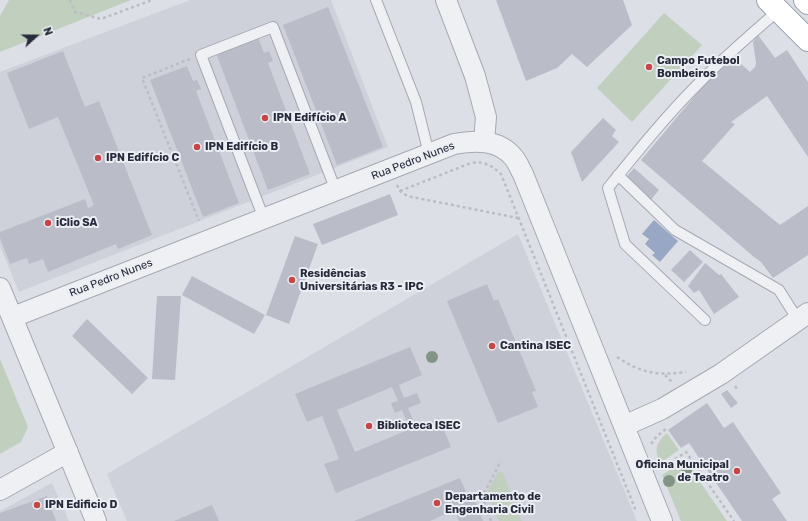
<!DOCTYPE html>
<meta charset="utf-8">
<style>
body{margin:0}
#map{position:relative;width:808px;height:521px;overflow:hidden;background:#dcdfe6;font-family:Rubik,sans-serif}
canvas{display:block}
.north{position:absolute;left:16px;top:16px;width:40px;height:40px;-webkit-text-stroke:3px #ebeef3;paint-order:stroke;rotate:69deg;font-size:11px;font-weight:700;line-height:16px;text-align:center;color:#272b3b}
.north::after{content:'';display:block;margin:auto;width:14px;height:18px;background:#272b3b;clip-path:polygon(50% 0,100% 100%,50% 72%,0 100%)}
</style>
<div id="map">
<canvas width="808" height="521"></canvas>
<div class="north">N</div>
</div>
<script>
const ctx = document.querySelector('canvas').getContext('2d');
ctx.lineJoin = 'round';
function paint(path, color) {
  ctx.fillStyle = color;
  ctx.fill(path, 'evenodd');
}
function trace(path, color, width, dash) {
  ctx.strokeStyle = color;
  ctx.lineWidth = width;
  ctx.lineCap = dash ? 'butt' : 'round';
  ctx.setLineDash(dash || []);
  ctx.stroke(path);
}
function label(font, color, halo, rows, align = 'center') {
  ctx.font = font + ' Rubik,sans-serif';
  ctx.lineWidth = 4;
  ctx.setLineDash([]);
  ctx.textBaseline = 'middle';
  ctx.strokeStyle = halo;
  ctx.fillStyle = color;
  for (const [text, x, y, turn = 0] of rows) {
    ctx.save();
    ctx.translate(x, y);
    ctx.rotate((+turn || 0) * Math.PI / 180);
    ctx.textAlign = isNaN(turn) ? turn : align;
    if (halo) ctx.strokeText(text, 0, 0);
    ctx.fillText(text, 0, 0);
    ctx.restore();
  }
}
const built = new Path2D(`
 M 190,0 L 331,0 L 388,147 L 19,292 L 0,246 L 0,72 Z
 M 518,234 L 637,521 L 127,521 L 107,474 Z
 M 52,483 L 69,521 L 0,521 L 0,511 Z`);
const green = new Path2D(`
 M 9,0 L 131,0 L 0,52 L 0,16 Z
 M 664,13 L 702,45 L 632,122 L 597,88 Z
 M 0,359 L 28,427 L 21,442 L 0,454 Z
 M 667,433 L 679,450 L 660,463 C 654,449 656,443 667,433 Z
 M 685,460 L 727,521 L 681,521 L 662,475 Z
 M 498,472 L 503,473 L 522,521 L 499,521 L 487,492 Z`);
const water = new Path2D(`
 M 654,220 L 678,241 L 660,262 L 652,255 L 655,253 L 645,244 L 649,239 L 642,234 Z`);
const building = new Path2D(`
 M 496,0 L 623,0 L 632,25 L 587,67 L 572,54 L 557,68 L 526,81 Z
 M 328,7 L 383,147 L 337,165 L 283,25 Z
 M 758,35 L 775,58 L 787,50 L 808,82 L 808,157 L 767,96 L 731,122 L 735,124 L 702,161 L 780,225 L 808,206 L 808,255 L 773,278 L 761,262 L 754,257 L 641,160 L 730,54 L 750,72 L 755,67 L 756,63 L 753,42 Z
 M 258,37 L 264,53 L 269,51 L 273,61 L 268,63 L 310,174 L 268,190 L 216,53 Z
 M 63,51 L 85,107 L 99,101 L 152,235 L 118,249 L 116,244 L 48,272 L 43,259 L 29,264 L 27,258 L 10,264 L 0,238 L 0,232 L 85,199 L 88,208 L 94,205 L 58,117 L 29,129 L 7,73 Z
 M 187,66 L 193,81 L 197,80 L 201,89 L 196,91 L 239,203 L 203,217 L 150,80 Z
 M 603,118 L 616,130 L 612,136 L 619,142 L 582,182 L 571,152 Z
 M 634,168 L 659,190 L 649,202 L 624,180 Z
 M 390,194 L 398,215 L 322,245 L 313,224 Z
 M 295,236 L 318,244 L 289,324 L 266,315 Z
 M 690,250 L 703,262 L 684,282 L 671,270 Z
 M 705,263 L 719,275 L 721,274 L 739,297 L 714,314 L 699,290 L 694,293 L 688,286 Z
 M 192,276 L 265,315 L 254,334 L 182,295 Z
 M 487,284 L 494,301 L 498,299 L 536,391 L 532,392 L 538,407 L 498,423 L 447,301 Z
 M 157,296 L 181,296 L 175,380 L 152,379 Z
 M 87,319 L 148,378 L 132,394 L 72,336 Z
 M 410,347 L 422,375 L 399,385 L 404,398 L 417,393 L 421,403 L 408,408 L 416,427 L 439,418 L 451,447 L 336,493 L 324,464 L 339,459 L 322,416 L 307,422 L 295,394 ZM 392,387 L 398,401 L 391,403 L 395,413 L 402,410 L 410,429 L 355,452 L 337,410 Z
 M 727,390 L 738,403 L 731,408 L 721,394 Z
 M 707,403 L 724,428 L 733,422 L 781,493 L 772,499 L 787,521 L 742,521 L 689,443 L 681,448 L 668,430 Z
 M 460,478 L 468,497 L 473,495 L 483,521 L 459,521 L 454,510 L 430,521 L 354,521 Z
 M 47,496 L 56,521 L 0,521 L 0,513 Z
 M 212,505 L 219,521 L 174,521 Z`);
const path = new Path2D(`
 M 70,0 L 75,12 L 101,19 L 152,0
 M 190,59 L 142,78 L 199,221
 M 397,185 L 400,191 L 407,196 L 518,218
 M 400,191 L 471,163 C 484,161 491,165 501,174 L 636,511
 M 617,357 C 641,373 658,376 686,372
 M 665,375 L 673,383
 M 735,386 L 738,390
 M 651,444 L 657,436 L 666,429
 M 660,469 L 686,452 L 734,521
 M 491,521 L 482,497 L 501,461`);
const service = new Path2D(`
 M 376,0 L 416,102 L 429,154
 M 618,175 L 675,230 L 779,290 L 798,320
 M 264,219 L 201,55 L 273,27 L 336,191
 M 705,320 L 625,244 L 608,188 C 637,152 665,117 698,84 C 723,58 751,34 779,10`);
const minor = new Path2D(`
 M 446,0 L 475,76 L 486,117 L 484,141
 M 0,288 L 96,521
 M 13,317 L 454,144 C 475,140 499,139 514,158 C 518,163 520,169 523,174 L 662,521
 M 624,426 L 662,409 L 721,374 L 808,313
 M 0,490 L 68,452`);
const primary = new Path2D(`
 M 768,0 L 808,40
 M 805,0 L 808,3`);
const trees = [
 [432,357],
 [687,468],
 [669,481]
];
const markers = [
 [649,67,4,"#c64547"],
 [265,118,4,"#c64547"],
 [197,147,4,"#c64547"],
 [98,158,4,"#c64547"],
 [48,223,4,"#c64547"],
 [292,280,4,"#c64547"],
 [492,346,4,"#c64547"],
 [369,426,4,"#c64547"],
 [737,471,4,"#c64547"],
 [437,503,4,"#c64547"],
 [37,505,4,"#c64547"]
];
const poiNames = [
 ["Campo Futebol",657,61],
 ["Bombeiros",657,74],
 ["IPN Edifício A",273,118],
 ["IPN Edifício B",205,147],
 ["IPN Edifício C",106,158],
 ["iClio SA",56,223],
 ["Residências",300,274],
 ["Universitárias R3 - IPC",300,287],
 ["Cantina ISEC",500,346],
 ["Biblioteca ISEC",377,426],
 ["Oficina Municipal",729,465,"right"],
 ["de Teatro",729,478,"right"],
 ["Departamento de",445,497],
 ["Engenharia Civil",445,510],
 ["IPN Edificio D",45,505]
];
const streetNames = [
 ["Rua Pedro Nunes",413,161,-21],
 ["Rua Pedro Nunes",111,278,-21]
];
paint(built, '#ced1da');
paint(green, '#c0cfbe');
paint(water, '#98a8c4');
paint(building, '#babdc8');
trace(service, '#a6a9b3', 12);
trace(minor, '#a6a9b3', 22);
trace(primary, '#9ca2b1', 24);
trace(path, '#bbbdc4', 2.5, [3, 3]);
trace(service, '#eff0f4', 10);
trace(minor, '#eff0f4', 20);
trace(primary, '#fff', 22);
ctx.fillStyle = '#819485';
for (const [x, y] of trees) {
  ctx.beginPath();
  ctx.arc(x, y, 6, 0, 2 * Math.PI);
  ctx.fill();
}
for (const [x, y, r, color] of markers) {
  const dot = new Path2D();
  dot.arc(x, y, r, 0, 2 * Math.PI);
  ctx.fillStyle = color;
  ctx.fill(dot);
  trace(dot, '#ebeef3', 1.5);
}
label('bold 11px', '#272b3b', '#ebeef3', poiNames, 'left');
label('11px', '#272b3b', '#ebeef3', streetNames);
</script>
